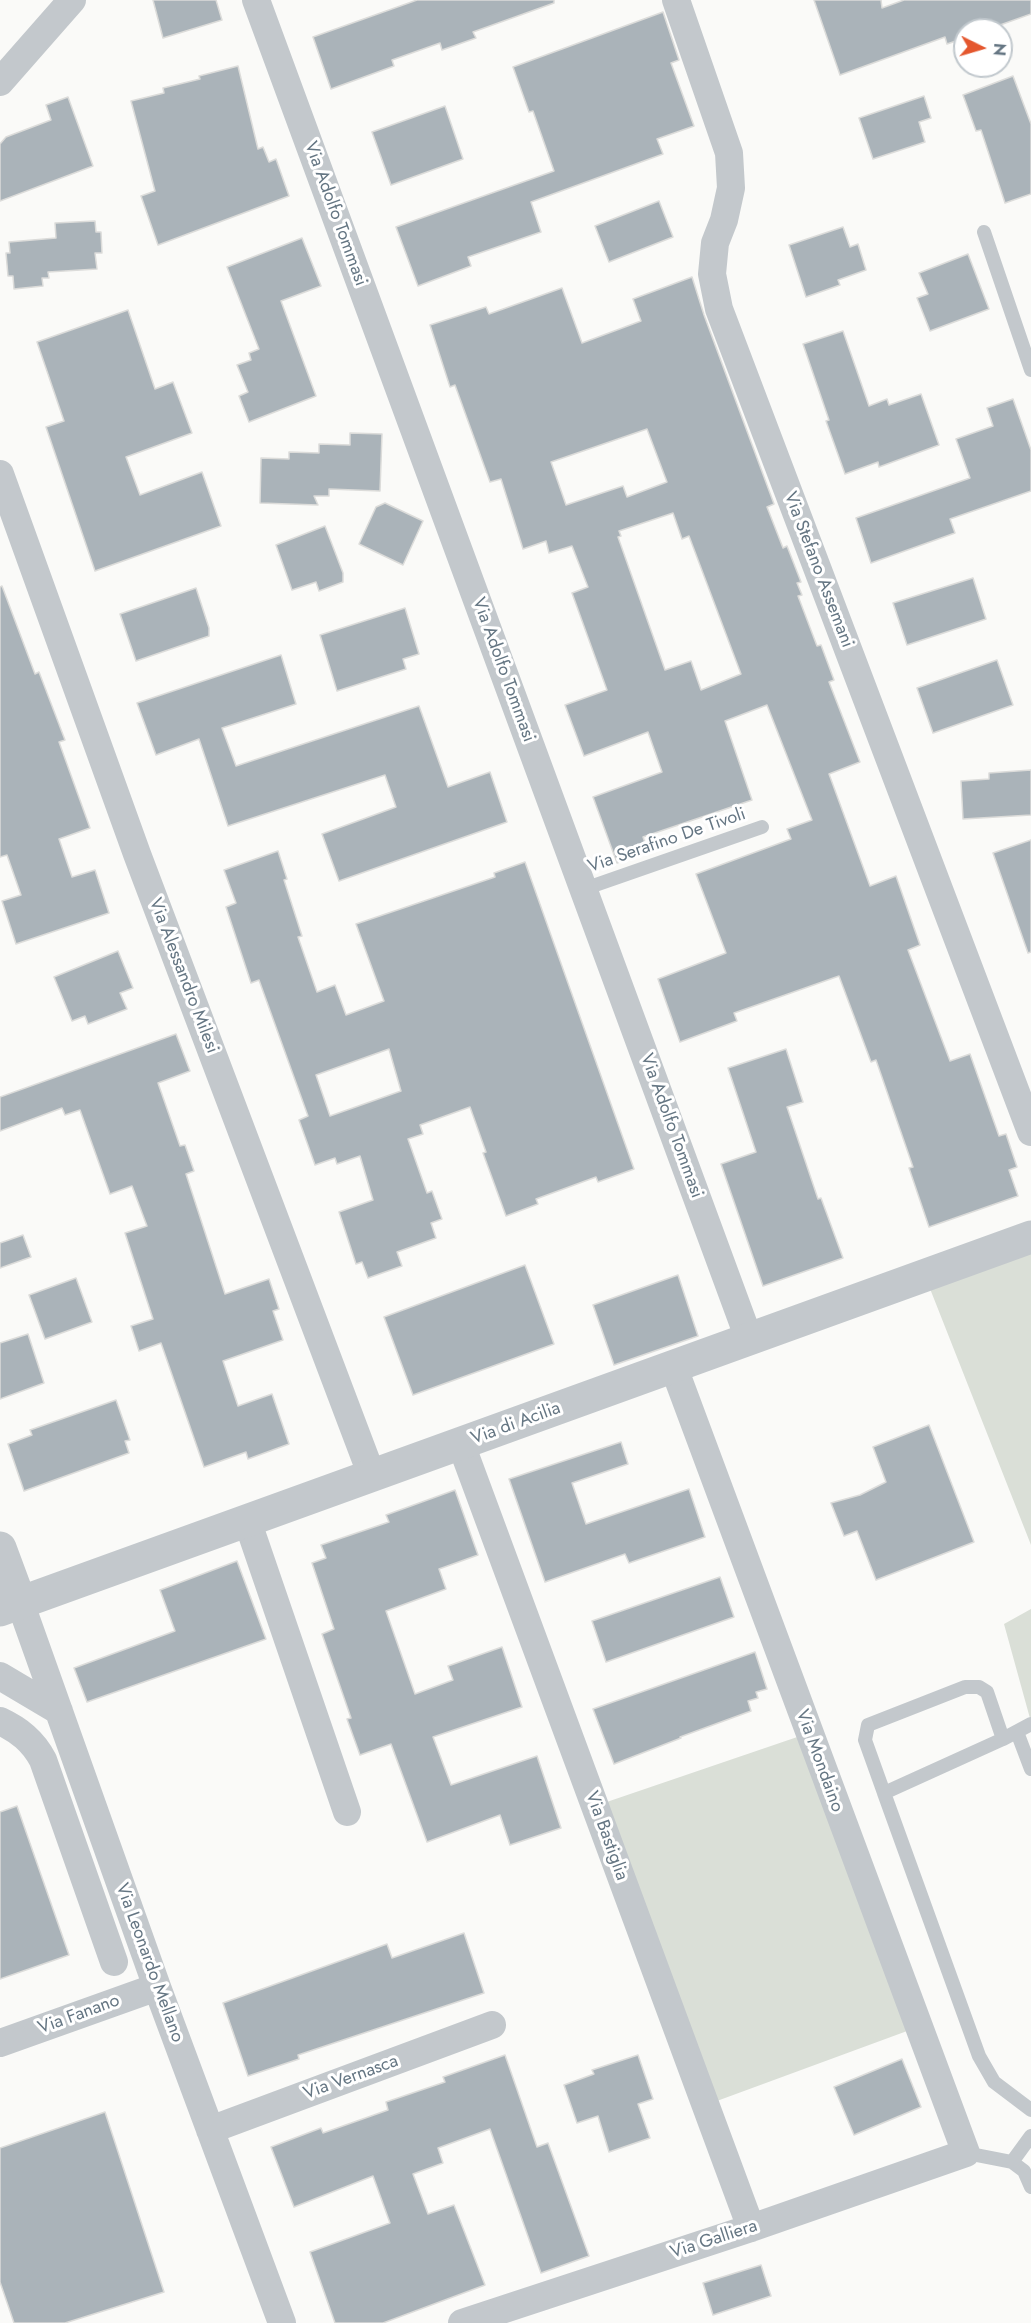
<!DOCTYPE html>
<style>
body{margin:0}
#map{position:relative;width:1031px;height:2323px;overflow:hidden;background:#fafaf8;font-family:Jost,sans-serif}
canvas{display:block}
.north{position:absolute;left:953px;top:18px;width:60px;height:60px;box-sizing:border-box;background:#fff;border:2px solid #c1c8cd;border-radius:50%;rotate:95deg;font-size:16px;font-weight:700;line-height:24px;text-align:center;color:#657683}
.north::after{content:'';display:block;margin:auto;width:21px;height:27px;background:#e4572e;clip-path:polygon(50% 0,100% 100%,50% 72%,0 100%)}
</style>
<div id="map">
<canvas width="1031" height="2323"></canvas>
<div class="north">N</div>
</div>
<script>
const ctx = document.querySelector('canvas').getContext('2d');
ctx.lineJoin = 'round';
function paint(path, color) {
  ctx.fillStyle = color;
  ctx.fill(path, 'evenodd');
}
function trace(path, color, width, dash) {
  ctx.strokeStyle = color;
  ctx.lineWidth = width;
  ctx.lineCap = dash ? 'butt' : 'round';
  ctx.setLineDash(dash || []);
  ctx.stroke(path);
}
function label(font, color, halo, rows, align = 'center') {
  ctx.font = font + ' Jost,sans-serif';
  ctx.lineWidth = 6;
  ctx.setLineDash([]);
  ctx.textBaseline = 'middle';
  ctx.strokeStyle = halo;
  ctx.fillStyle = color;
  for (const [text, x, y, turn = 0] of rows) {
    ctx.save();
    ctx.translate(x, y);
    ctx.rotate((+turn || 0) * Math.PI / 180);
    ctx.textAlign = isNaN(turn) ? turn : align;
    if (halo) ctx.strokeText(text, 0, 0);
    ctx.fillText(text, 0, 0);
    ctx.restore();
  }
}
const green = new Path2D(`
 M 1031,1234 L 1031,1545 L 925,1276 Z
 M 1031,1609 L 1031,1722 L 1004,1624 Z
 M 809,1733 L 918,2027 L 706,2105 L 595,1806 Z`);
const building = new Path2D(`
 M 153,0 L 216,0 L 222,20 L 163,38 Z
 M 417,0 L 554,0 L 554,3 L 473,32 L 476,38 L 442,50 L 440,43 L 392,60 L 394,66 L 331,89 L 313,37 Z
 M 814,0 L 881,0 L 882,8 L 904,0 L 1031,0 L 1031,14 L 986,30 L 965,30 L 965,38 L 947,44 L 945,37 L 840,75 Z
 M 663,12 L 679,60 L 671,63 L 694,126 L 657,139 L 663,154 L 531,202 L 541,232 L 468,257 L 471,266 L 418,286 L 396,227 L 554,171 L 533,111 L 529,112 L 513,67 Z
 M 238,66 L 258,149 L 263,147 L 269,162 L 276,159 L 289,196 L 158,245 L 141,196 L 155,191 L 131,101 L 164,93 L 163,88 L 200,79 L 199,76 Z
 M 1013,76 L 1031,124 L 1031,194 L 1005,203 L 981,130 L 976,131 L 963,95 Z
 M 924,96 L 931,118 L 919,122 L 925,142 L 873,159 L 859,118 Z
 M 68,97 L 93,166 L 0,201 L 0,144 L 6,137 L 51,120 L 46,105 Z
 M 445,106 L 463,159 L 391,185 L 372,132 Z
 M 659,201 L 673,237 L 609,262 L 595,226 Z
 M 95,221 L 96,232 L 101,232 L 102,253 L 95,253 L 97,269 L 48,272 L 49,278 L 42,278 L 43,286 L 14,289 L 13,276 L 8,276 L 6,253 L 10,253 L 9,242 L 56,238 L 55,223 Z
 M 843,227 L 850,247 L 858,244 L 866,270 L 838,280 L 840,285 L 806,297 L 789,245 Z
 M 302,238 L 321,286 L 281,301 L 316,396 L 249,422 L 239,396 L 248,392 L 237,365 L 251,360 L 249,353 L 259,349 L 227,267 Z
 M 968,254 L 989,309 L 930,331 L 917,298 L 928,294 L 919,273 Z
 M 692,277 L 704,315 L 774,504 L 767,507 L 783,548 L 787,546 L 801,582 L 797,583 L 802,595 L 798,596 L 817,646 L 821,645 L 834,680 L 829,682 L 860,762 L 829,774 L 870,886 L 896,876 L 920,945 L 908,950 L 950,1061 L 970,1054 L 999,1136 L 1006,1134 L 1017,1167 L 1009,1170 L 1018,1196 L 929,1227 L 909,1168 L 913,1167 L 876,1060 L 871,1062 L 839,976 L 734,1013 L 737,1021 L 680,1042 L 658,979 L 726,953 L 696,874 L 791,839 L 787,829 L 812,820 L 767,705 L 725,721 L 752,800 L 643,837 L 648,851 L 617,863 L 593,797 L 662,772 L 648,732 L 584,756 L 565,705 L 607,690 L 572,593 L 588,587 L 572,546 L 549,553 L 546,541 L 523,549 L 501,479 L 490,482 L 455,385 L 450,387 L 430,325 L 486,307 L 489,314 L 562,288 L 582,343 L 641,321 L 633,299 ZM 647,429 L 667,482 L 627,497 L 623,486 L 566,505 L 551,462 ZM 673,513 L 682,539 L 689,536 L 741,674 L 701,690 L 691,661 L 665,670 L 618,537 L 621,536 L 619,531 Z
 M 128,310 L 155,389 L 173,382 L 192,433 L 126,457 L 140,495 L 202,472 L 221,526 L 95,571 L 46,427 L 64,421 L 37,342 Z
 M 843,331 L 869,406 L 887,399 L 889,405 L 921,394 L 939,445 L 879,467 L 878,462 L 845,474 L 826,421 L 829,420 L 803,344 Z
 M 1013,399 L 1031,450 L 1031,491 L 950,519 L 955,533 L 871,563 L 856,518 L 970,478 L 956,439 L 993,426 L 987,408 Z
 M 350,433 L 382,434 L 380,491 L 329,489 L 329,496 L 314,496 L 318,505 L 260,503 L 261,458 L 289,459 L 289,452 L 319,453 L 319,444 L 350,445 Z
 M 385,503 L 423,521 L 403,565 L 359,544 L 376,507 Z
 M 325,526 L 343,573 L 343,582 L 319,591 L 316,582 L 292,590 L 276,545 Z
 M 973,578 L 986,619 L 907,645 L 893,603 Z
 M 2,586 L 35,674 L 39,672 L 65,740 L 59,742 L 90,828 L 59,839 L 72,877 L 95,870 L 109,913 L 16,944 L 2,901 L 21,895 L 7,855 L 0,857 L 0,587 Z
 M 196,588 L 209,628 L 209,636 L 136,661 L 120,614 Z
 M 405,608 L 419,654 L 403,659 L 406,669 L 337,691 L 320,635 Z
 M 281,655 L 296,704 L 222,728 L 236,766 L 419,706 L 448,787 L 490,772 L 507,822 L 339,881 L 322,834 L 396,807 L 385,775 L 228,826 L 199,739 L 156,755 L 137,703 Z
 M 997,660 L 1013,705 L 933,733 L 917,688 Z
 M 1031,770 L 1031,815 L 963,819 L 961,781 L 989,779 L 989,773 Z
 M 1031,840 L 1031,952 L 1028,953 L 993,853 Z
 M 278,851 L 287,879 L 284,880 L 302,936 L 298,937 L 317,992 L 335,985 L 346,1015 L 384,1001 L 356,924 L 495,877 L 494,873 L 525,862 L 634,1169 L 598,1182 L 596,1177 L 536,1199 L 538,1204 L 506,1216 L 483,1153 L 486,1152 L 470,1107 L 420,1125 L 423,1134 L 408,1139 L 427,1193 L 432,1191 L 442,1219 L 431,1223 L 436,1238 L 397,1252 L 402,1266 L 368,1278 L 362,1262 L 356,1264 L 339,1212 L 373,1200 L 360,1156 L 337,1164 L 335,1158 L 315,1165 L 299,1120 L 308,1116 L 259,980 L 251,983 L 226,907 L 236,903 L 224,870 ZM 389,1049 L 401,1091 L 330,1116 L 316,1075 Z
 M 118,951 L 133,988 L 120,993 L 127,1009 L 88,1024 L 85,1016 L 72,1021 L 54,977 Z
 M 176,1034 L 190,1071 L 158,1083 L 180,1146 L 185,1145 L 194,1171 L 186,1174 L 225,1294 L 269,1279 L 279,1309 L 273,1311 L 283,1340 L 223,1361 L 238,1406 L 272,1394 L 289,1444 L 248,1459 L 246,1452 L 204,1467 L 161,1343 L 139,1351 L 131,1326 L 153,1319 L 125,1233 L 147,1226 L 132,1186 L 110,1194 L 80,1110 L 65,1115 L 62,1108 L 0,1131 L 0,1097 Z
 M 786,1049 L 803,1102 L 787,1107 L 818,1199 L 821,1198 L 843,1258 L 763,1286 L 721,1164 L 756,1152 L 728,1068 Z
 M 23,1235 L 31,1257 L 0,1268 L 0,1243 Z
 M 525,1265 L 554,1344 L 413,1395 L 384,1317 Z
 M 678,1275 L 698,1336 L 614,1365 L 593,1305 Z
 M 76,1278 L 92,1322 L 45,1339 L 29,1295 Z
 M 28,1334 L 44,1383 L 0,1399 L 0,1343 Z
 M 116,1400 L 130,1440 L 125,1441 L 129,1453 L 24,1491 L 8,1444 L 32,1435 L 30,1430 Z
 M 929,1425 L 974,1542 L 876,1580 L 857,1531 L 844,1536 L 831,1503 L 860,1495 L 886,1482 L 873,1447 Z
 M 621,1442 L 628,1464 L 572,1483 L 586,1524 L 689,1489 L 705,1537 L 629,1563 L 625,1554 L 545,1582 L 509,1479 Z
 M 455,1490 L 478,1555 L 439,1569 L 446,1589 L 386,1611 L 415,1694 L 453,1680 L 448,1666 L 502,1647 L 522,1707 L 433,1737 L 451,1785 L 537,1756 L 561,1828 L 510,1845 L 500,1815 L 427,1842 L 391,1744 L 360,1755 L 347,1719 L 351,1718 L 322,1634 L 334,1629 L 312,1563 L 326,1558 L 321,1545 L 389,1522 L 386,1515 Z
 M 237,1561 L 266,1639 L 87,1702 L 74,1668 L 175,1631 L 160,1590 Z
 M 720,1577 L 734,1617 L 606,1662 L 592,1621 Z
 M 755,1652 L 767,1689 L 756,1692 L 758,1698 L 748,1701 L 751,1711 L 680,1737 L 681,1738 L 614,1764 L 593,1709 Z
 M 17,1806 L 69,1955 L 0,1979 L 0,1812 Z
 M 464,1933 L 484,1993 L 298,2055 L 299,2059 L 248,2076 L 223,2003 L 387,1944 L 392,1958 Z
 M 505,2055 L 537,2147 L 548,2143 L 589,2256 L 541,2273 L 490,2129 L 438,2148 L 443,2163 L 413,2174 L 428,2214 L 454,2205 L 485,2285 L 383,2323 L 335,2323 L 310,2252 L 390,2223 L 373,2176 L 294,2207 L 271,2147 L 321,2128 L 323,2133 L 388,2110 L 386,2102 L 445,2082 L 443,2077 Z
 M 638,2055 L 653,2099 L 638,2104 L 650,2138 L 609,2152 L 598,2116 L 577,2123 L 564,2085 L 594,2074 L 592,2070 Z
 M 902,2059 L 921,2107 L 854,2135 L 834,2087 Z
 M 105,2112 L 164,2292 L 65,2323 L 14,2323 L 0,2282 L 0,2148 Z
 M 761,2265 L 771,2296 L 713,2315 L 703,2283 Z`);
const service = new Path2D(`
 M 984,232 L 1031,370
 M 584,889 L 762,827
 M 1031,1724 L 1003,1739 L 884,1793 L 979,2056 L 994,2082 L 1031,2110
 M 1017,1732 L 1031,1769
 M 884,1793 L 865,1740 L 868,1725 L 965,1687 L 979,1687 L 987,1692 L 1003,1739
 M 966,2153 L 1012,2162 L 1024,2171 L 1031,2187
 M 1012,2162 L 1031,2136`);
const minor = new Path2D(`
 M 256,0 L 749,1339
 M 676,0 L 729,153 L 731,188 L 724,220 L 715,243 L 712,274 L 719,309 L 1031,1132
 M 0,82 L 72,0
 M 0,474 L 137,854 L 372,1476
 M 461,1444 L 751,2228
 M 247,1520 L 347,1812
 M 20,1602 L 157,1987 L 282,2323
 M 0,1676 L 59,1711
 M 0,1721 C 19,1730 33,1741 43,1760 L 114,1962
 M 0,2043 L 157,1987
 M 210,2130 L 492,2025
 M 462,2323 L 751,2228 L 966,2153 L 674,1368`);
const tertiary = new Path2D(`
 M 0,1548 L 20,1602
 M 0,1610 L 1031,1237`);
const streetNames = [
 ["Via Adolfo Tommasi",335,214,70],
 ["Via Stefano Assemani",818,570,69],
 ["Via Adolfo Tommasi",503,670,70],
 ["Via Serafino De Tivoli",667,841,-19],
 ["Via Alessandro Milesi",183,976,69],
 ["Via Adolfo Tommasi",671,1126,70],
 ["Via di Acilia",516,1424,-20],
 ["Via Mondaino",819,1761,70],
 ["Via Bastiglia",606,1836,70],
 ["Via Leonardo Mellano",149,1963,70],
 ["Via Fanano",79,2015,-20],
 ["Via Vernasca",351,2078,-20],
 ["Via Galliera",714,2240,-18]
];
paint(green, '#dadfd7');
paint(building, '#aab3b9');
trace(building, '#dcdcda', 1.5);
trace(service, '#c3c8cc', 14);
trace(minor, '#c3c8cc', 28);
trace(tertiary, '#c3c8cc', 33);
label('18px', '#657683', '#fff', streetNames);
</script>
